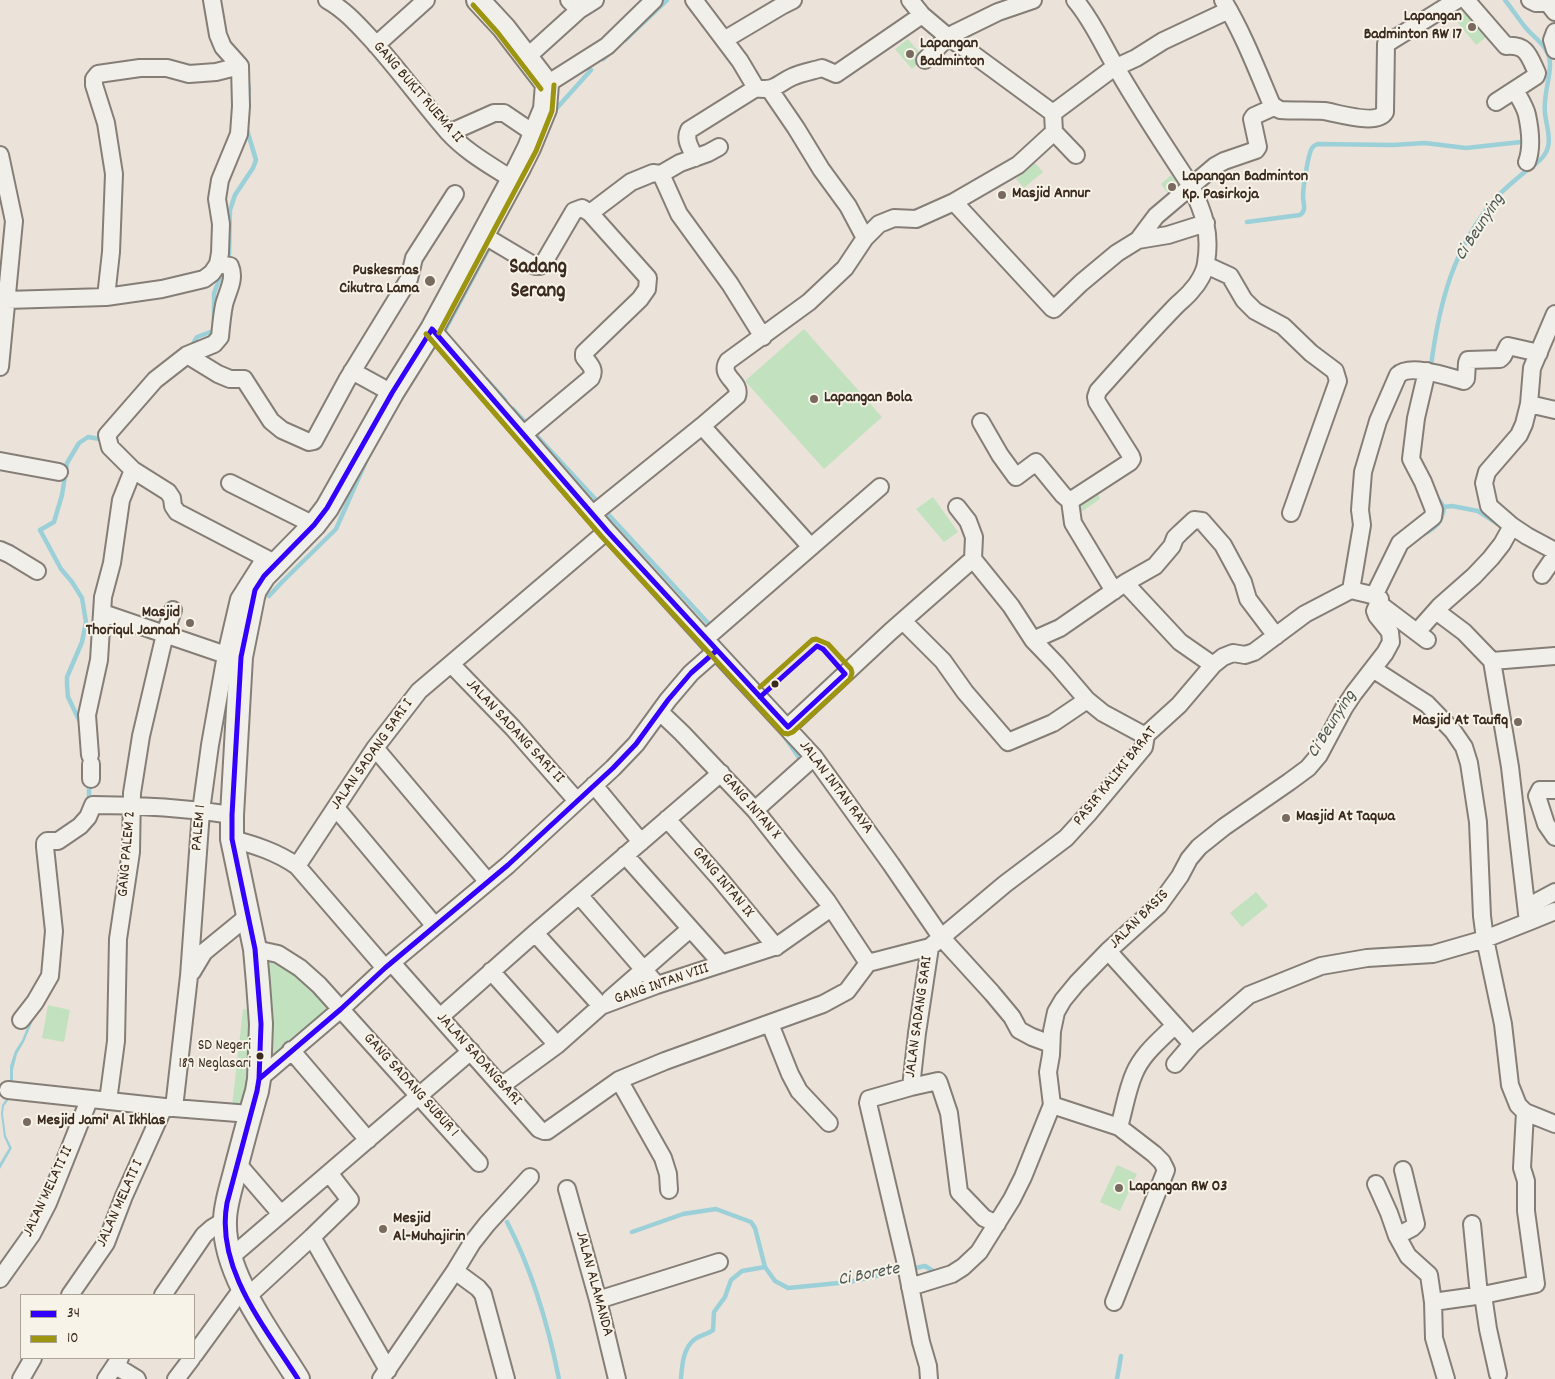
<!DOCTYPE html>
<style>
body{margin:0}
#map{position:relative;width:1555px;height:1379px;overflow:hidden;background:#ebe2d9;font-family:Dekko,sans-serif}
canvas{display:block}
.legend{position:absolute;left:20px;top:1294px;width:175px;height:65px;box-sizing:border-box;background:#f7f3e8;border:1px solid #aca397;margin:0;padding:6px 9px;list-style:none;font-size:15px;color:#3b2a1e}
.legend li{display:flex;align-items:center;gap:10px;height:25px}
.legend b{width:25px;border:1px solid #aca397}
</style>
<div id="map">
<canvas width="1555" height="1379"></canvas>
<ul class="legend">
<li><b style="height:6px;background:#30f"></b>34</li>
<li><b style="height:6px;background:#9d940f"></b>10</li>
</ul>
</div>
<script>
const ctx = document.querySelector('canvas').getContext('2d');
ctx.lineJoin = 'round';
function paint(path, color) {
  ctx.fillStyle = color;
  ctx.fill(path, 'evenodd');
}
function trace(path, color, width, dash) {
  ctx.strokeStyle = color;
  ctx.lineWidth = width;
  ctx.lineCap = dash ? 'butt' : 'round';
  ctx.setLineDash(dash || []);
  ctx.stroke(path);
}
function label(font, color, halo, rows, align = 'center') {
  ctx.font = font + ' Dekko,sans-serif';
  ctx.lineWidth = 4;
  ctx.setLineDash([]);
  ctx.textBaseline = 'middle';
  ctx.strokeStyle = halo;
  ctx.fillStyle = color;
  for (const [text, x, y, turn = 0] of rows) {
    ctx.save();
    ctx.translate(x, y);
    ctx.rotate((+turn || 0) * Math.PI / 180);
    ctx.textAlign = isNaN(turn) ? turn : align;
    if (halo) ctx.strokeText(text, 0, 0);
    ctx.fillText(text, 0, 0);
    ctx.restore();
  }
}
const green = new Path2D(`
 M 1468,9 L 1489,35 L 1476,45 L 1455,19 Z
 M 908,39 L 924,58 L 912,69 L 895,49 Z
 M 1035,163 L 1043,172 L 1024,188 L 1016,179 Z
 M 1171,175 L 1183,190 L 1172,199 L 1161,184 Z
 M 804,329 L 882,417 L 824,469 L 745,381 Z
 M 1095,486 L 1100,499 L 1078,514 L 1074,502 Z
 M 933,497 L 958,532 L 944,542 L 916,509 Z
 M 1256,892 L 1268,906 L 1242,927 L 1230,913 Z
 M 258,954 L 276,957 L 336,1009 L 262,1070 Z
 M 48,1005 L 70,1010 L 64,1042 L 42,1038 Z
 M 243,1009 L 254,1011 L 246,1108 L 232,1107 Z
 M 1117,1165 L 1137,1174 L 1120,1211 L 1100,1202 Z`);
const water = new Path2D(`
 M 53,847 L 59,943 L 57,981 L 39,1006 L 24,1042 L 17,1054 L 13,1070 L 13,1094 L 4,1106 L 3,1114 L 6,1136 L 12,1148 L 0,1169 L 0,1163 L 9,1148 L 4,1137 L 1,1114 L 2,1105 L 10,1093 L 10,1066 L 15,1051 L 22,1040 L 37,1004 L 54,980 Z`);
const stream = new Path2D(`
 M 625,40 L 667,0
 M 603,59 L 611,52
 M 248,83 L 249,90 L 248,100
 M 555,113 L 556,109 L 591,70
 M 1247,222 L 1300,215 C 1307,210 1303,204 1303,196 C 1303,188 1308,154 1312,148 C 1314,145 1315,145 1318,144 L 1393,145 L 1425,143 L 1466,148 L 1521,142
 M 214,321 L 214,293 L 229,255 L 230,210 L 235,195 L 253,168 L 256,160 L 247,130
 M 447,335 L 444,332 L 490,246
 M 191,347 L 197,337 L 213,331 L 214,328
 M 1431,366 C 1439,304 1453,248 1495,199 C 1504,189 1515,180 1526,171 C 1533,166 1541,161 1545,154 C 1553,142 1546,125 1545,113 C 1543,96 1550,80 1550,64 C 1550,47 1535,39 1525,27 C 1518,18 1512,9 1505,0
 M 487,380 L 505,400
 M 513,409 L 528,425
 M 535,434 L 597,501
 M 1444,507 L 1452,506 L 1478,511 L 1498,524
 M 607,513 L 708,623
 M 1422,535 C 1436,528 1442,523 1444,507 L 1436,496
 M 269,596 L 282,582 L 336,529 L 367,459
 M 81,724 L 68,697 L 67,685 L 67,677 L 82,642 L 86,622 L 82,598 L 72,582 L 61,569 L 40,530 L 54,522 L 62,495 L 67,463 L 79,443 L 88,437 L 100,439 L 103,435
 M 784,736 L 802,762
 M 89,803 L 89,781
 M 507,1222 C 533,1272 548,1324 559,1379
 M 632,1232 L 683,1214 L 716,1209 L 751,1222 L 755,1228 L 765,1267 L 775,1281 L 788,1288 L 849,1282 L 903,1270
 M 911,1269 L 925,1266 L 938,1274
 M 681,1379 C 682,1365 683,1348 695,1339 C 701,1335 708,1334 713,1330 L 714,1312 L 725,1297 L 731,1280 L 742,1271 L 765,1267
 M 1117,1379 L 1121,1356`);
const minor = new Path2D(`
 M 212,0 L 218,35 L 223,47 L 240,66
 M 327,0 C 345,10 358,25 372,40 C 399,70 422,102 448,132 C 466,152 490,165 513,180
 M 694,0 L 740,61 L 756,88 C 774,92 777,84 792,77 C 801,73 812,71 822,68 L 836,74 L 922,15
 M 910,0 L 922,15 L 948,37 L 970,52 L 1053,113
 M 1223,0 C 1243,33 1257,70 1272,105 L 1280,110 C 1294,111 1309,110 1324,111 C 1338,113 1377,126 1385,112 L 1386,44 L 1457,0
 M 1466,0 L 1506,46 C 1527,44 1529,56 1537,73 L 1536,76 L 1496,102
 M 1530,0 L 1536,3 L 1548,3 L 1555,12
 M 579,10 L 595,0
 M 1555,32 L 1552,40 L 1555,50
 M 724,40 L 783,5 L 793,0
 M 376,45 L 426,0
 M 527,57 L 579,10 L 569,0
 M 925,60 L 948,37 L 955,33 L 998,12 L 1033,0
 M 547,84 L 607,46 L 654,0
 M 770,90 L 796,128 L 821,169 L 848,206 L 865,238
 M 1515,90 C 1519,98 1525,106 1527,115 C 1530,129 1532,149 1527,162
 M 1054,132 L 1076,155
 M 449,133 L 494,113 L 504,113 L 535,134
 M 0,155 L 14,221 L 0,367
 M 695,158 C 691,148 684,140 689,130 L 756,88
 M 661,174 L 679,214 L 730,284 L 763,337
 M 954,202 L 1052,308 L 1054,309 L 1081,283 L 1117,253 L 1138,240 L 1156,216 L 1215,166 L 1224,161 L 1256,150 L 1258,147 L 1252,119 L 1254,116 L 1274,107
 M 590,213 L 631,182 L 653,173 L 661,174 L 680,163 L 708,153 L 719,147
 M 483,235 L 535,266 L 540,266 L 543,264 L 574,211 L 582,208 L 590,213 L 648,278 L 647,289 L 640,299 L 584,353 L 584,357 C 589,364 596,369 591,378 L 524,434
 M 1138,240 L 1168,235 L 1206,223
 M 218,264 L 230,266 C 236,279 227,292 224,305 C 222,315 221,326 220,337 L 214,344 L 187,355 L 155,380 L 107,435 L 110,447 L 133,470 L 168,492 L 172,498 L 173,506 L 177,512 L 273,562
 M 1206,265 L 1230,276 L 1244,300 L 1255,311 L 1283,326 L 1311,353 L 1335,371 L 1338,381 L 1291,513
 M 106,297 L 111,252 L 114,174 L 106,123 L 94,85 L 94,79 L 98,74 L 140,68 L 167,68 L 189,74 L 216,72 L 240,66
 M 6,300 L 106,297 L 162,289 L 204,279 L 212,273 L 218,264 L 220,253 L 221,224 L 217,199 L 220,180 L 239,134 L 241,106 L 240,66
 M 1555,314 L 1532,368 L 1529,404 L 1524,424 L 1519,435 L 1487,472 L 1484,483 L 1489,506 L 1512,526 L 1527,536 L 1555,551
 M 432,329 L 607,531 L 716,651 L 814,757 L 891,864 L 941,937 L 992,993 L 1012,1017 L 1019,1030 L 1032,1037 L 1051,1044
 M 187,355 L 218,374 L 230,379 L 244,379 L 271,421 L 282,430 L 309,442 L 314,441 L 347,380 L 409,279 L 414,258 L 455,194
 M 352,371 L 392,393
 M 1529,404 L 1555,410
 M 981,422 L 1000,455 L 1016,477 L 1036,462 L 1063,495 L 1070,501 L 1073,523 L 1114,591
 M 702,426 L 811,547
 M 0,461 L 59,472
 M 230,483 L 314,525
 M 1070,501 L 1130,462 L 1132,459 L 1131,456 L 1097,402 L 1096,397 L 1098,391 C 1123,363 1147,336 1173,309 C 1179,302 1187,297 1192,290 C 1198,284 1205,272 1206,263 C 1211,233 1204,213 1191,186 C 1166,148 1140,109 1117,69 C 1103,46 1093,21 1075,0
 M 957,507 L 968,521 L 974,537 L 973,559 L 1011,606 L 1033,640 L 1057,665 L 1087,700 L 1103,713 L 1140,733 L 1146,735
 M 593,514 L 702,426 L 737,396 C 742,381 718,377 728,361 L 809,302 L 845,268 L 865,238 L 879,224 L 894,218 L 916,219 L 954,202 L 1018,165 L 1054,132 L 1053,113 L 1112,69 L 1136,58 L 1163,41 L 1229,10
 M 0,550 L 9,554 L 37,571
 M 1542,575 L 1555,556
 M 1125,583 L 1180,642 L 1213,665
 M 1351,590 L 1362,525 L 1360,510 L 1363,472 L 1378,421 L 1398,375 C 1410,363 1449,377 1464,381 L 1466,379 L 1467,363 L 1468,360 L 1500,359 L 1503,356 L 1508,346 L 1539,353
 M 1374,596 L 1400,543 L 1433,517 L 1434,510 L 1423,482 L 1411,459 L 1416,418 L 1427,371
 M 1378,603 L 1427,640
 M 103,613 L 226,655
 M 903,621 L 943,661 L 965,692 L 1008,742 L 1053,723 L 1087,700
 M 1417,632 L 1440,606 L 1474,576 L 1491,558 L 1502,544 L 1512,526
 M 705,639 L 880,487
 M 1033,640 L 1060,628 L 1125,583 L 1155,566 L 1172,546 L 1175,538 L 1180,533 L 1194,520 L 1202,521 L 1223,545 L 1243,582 L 1248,599 L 1276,636
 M 1492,661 L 1555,656
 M 451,664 L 513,728 L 577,801
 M 1373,669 L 1427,704 L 1453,731 L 1464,747 L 1469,763 L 1478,822 L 1482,916 L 1485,939 L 1503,1024 L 1510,1085 L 1518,1105 L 1525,1112 L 1555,1124
 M 660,712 L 682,733 L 755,810 L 827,901 L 868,963
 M 788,727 L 890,632 L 973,559
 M 375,748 L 488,882
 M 90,755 L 87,715 L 99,660 L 103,597 L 112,563 L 121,500 L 133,470
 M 91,764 L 91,779
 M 594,785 L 641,842
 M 1555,790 L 1540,790 L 1537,796 L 1546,824 L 1555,837
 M 336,808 L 435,926
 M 755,810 L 814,757
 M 667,819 L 719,878 L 776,947
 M 232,839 C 255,845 277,852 297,866 L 385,968
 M 625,855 L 722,964
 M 297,866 L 375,748 L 419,691 L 607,531
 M 579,895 L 657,985
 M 1527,907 L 1555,892
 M 1528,922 L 1555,911
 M 535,933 L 601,1006
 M 255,949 L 278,954 L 300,968 L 319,985 L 479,1163
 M 1108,951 L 1192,1044
 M 392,963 L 539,1129 L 544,1131 L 547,1131 L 619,1080 L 665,1061 L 823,1004 L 847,991 L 868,963 L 930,947 L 1005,884 L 1066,838 L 1088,814 L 1144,747 L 1146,735 L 1179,705 L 1213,665 L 1223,657 L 1233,653 L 1245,655 L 1254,652 L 1305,614 L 1351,590 L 1376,596
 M 491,971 L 557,1045
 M 192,972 L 204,952 L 248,916
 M 610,999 L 690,929
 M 440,1017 L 535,933 L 721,773
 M 21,1020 L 35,1002 L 50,976 L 54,931 L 45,847 L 45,843 L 47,841 L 58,841 L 80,826 L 88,817 L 93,805 C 139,805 186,808 232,815
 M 770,1024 L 790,1074 L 799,1091 L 829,1123
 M 291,1050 L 368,1140
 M 1175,1064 L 1192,1044 L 1249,995 L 1321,966 L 1367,958 L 1433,954 L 1485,939 L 1528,922 L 1510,767 L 1492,661 L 1464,632 L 1436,611
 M 259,1079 L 341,1009 L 385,968 L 508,865 L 613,768 L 636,744 L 668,700 L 691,673 L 716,651
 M 619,1080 L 663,1158 L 668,1174 L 669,1190
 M 501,1086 L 557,1045 L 601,1006 L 657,985 L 777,946 L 831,908
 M 911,1087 L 917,1033 L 930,947
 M 8,1090 L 174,1108 L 250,1114
 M 108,1101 L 116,1041 L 118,939 L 131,852 L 132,793 L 141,736 L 165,634 L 173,610
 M 1052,1105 L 1119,1127 L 1154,1154 L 1162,1162 L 1166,1170 L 1114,1302
 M 174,1108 L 189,976 L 201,811 L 210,745 L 226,655 L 239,599 L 265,558
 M 1119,1127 C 1124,1110 1127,1090 1134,1074 C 1142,1054 1160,1040 1175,1025
 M 237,1163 L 281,1214
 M 1376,1184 L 1389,1213 L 1397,1236 L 1408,1256 L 1429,1275 L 1433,1302 L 1434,1338 L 1446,1379
 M 567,1189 L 598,1300 L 617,1379
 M 1472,1224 L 1479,1295
 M 1397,1236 L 1412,1228 L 1416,1224 L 1403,1170
 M 312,1237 L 388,1370
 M 231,1257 L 471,1051
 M 455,1271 L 478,1288 L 483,1294 L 506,1379
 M 0,1279 L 32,1234 L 48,1203 L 89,1100
 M 910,1287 L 952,1274 L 963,1267 L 979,1252 L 1012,1199 L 1023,1177 L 1052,1105 L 1048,1072 L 1051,1055 L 1052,1031 L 1056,1012 L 1063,1000 L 1077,983 L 1108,951 L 1159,905 L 1180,876 L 1189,859 L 1199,847 L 1224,827 L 1289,782 L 1308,768 L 1319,755 L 1344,708 L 1354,693 L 1385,653 L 1391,642 L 1390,632 L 1377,616 L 1375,611 L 1380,599
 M 70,1295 L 106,1243 L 124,1196 L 164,1107
 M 163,1295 L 204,1235 L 212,1228 L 225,1220
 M 1483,1295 L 1488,1329 L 1498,1374
 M 247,1297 L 312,1237 L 350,1200 L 329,1173
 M 598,1300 L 719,1262
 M 1433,1302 L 1483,1295 L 1536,1284 L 1526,1211 L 1526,1181 L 1522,1168 L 1525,1112
 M 194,1355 L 242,1289
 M 116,1366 L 137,1379
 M 21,1379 L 33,1358
 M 106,1379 L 120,1358
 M 176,1379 L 192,1358
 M 381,1379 L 455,1271 L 472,1243 L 487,1224 L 530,1177
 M 929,1379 L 928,1366 L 921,1342 L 905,1260 L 868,1103 L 869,1099 L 911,1087 L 938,1081 L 939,1083 L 949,1113 L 959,1192 L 984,1218 L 997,1224`);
const secondary = new Path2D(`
 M 298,1379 C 271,1335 223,1274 225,1221 C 225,1205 231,1188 235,1172 C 242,1145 249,1118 257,1091 L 259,1079 L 261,1024 L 258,983 L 255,949 L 232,839 L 232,815 L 241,657 L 253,597 L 255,590 L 264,576 L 314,525 L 327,508 L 392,393 L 432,329 L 519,168 L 529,148 L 545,109 L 547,84 L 504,28 L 478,0`);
const bus1 = new Path2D(`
 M 259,1079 L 341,1009 L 385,968 L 508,865 L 613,768 L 636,744 L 668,700 L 691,673 L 716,651
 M 298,1379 C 265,1327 215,1268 227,1203 L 257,1091 L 259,1079 L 261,1024 L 255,949 L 232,839 L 232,815 L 241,657 L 255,590 L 264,576 L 314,525 L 327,508 L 392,393 L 432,329 L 608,532 L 788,727 L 845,674 L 823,649 L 817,646 L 760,697`);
const bus2 = new Path2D(`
 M 473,5 L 498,33 L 541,89
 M 439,333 L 536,151 L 552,111 L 554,85
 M 426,334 L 602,537 L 783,733 L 788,734 L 793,732 L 850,679 L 852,673 L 851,669 L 828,644 L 816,639 L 812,640 L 760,687`);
const markers = [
 [1472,27,5,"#796a5f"],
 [910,54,5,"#796a5f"],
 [1172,187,5,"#796a5f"],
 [1002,195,5,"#796a5f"],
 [430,281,6,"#796a5f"],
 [814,399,5,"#796a5f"],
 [190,623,5,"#796a5f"],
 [775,684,4.5,"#3b2a1e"],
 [1518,722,5,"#796a5f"],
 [1286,818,5,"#796a5f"],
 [260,1056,4.5,"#3b2a1e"],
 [27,1122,5,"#796a5f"],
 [1119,1188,5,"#796a5f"],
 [383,1229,5,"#796a5f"]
];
const busNames = [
 ["SD Negeri",251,1047],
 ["189 Neglasari",251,1065]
];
const poiNames = [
 ["Lapangan",1462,18,"right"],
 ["Badminton RW 17",1462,36,"right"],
 ["Lapangan",920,45],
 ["Badminton",920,63],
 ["Lapangan Badminton",1182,178],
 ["Kp. Pasirkoja",1182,196],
 ["Masjid Annur",1012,195],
 ["Puskesmas",419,272,"right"],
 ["Cikutra Lama",419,290,"right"],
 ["Lapangan Bola",824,399],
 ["Masjid",180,614,"right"],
 ["Thoriqul Jannah",180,632,"right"],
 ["Masjid At Taufiq",1508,722,"right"],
 ["Masjid At Taqwa",1296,818],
 ["Mesjid Jami' Al Ikhlas",37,1122],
 ["Lapangan RW 03",1129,1188],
 ["Mesjid",393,1220],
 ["Al-Muhajirin",393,1238]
];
const streetNames = [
 ["GANG BUKIT RUEMA II",417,93,49],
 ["JALAN SADANG SARI II",514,732,47],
 ["JALAN SADANG SARI I",373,755,-55],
 ["PASIR KALIKI BARAT",1116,777,-51],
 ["JALAN INTAN RAYA",835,788,53],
 ["GANG INTAN X",750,807,49],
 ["PALEM 1",200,828,-85],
 ["GANG PALEM 2",128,854,-85],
 ["GANG INTAN IX",722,883,50],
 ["JALAN BASIS",1140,920,-45],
 ["GANG INTAN VIII",662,985,-19],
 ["JALAN SADANG SARI",920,1017,-82],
 ["JALAN SADANGSARI",478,1060,48],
 ["GANG SADANG SUBUR 1",410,1086,48],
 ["JALAN MELATI II",49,1192,-65],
 ["JALAN MELATI I",121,1204,-66],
 ["JALAN ALAMANDA",593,1284,75]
];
const waterNames = [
 ["Ci Beunying",1481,228,-57],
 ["Ci Beunying",1333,725,-58],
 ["Ci Borete",869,1276,-11]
];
const districtNames = [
 ["Sadang",538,269],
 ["Serang",538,293]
];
paint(green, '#c2e1bf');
paint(water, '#9bd0d8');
trace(stream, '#9bd0d8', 4.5);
trace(minor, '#857e77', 20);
trace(secondary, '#857e77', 26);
trace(minor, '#f1efea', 16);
trace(secondary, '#f1efea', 22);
trace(bus1, '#30f', 5);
trace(bus2, '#9d940f', 5);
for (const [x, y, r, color] of markers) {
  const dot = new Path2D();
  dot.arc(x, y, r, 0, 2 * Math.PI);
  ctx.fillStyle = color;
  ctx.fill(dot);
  trace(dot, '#f7f3e8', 2);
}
label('15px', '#3b2a1e', '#f7f3e8', busNames, 'right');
label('bold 16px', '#3b2a1e', '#f7f3e8', poiNames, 'left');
label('16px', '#3b2a1e', '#f7f3e8', streetNames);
label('italic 18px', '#4e5956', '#f7f3e8', waterNames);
label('bold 21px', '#3b2a1e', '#f7f3e8', districtNames);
</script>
